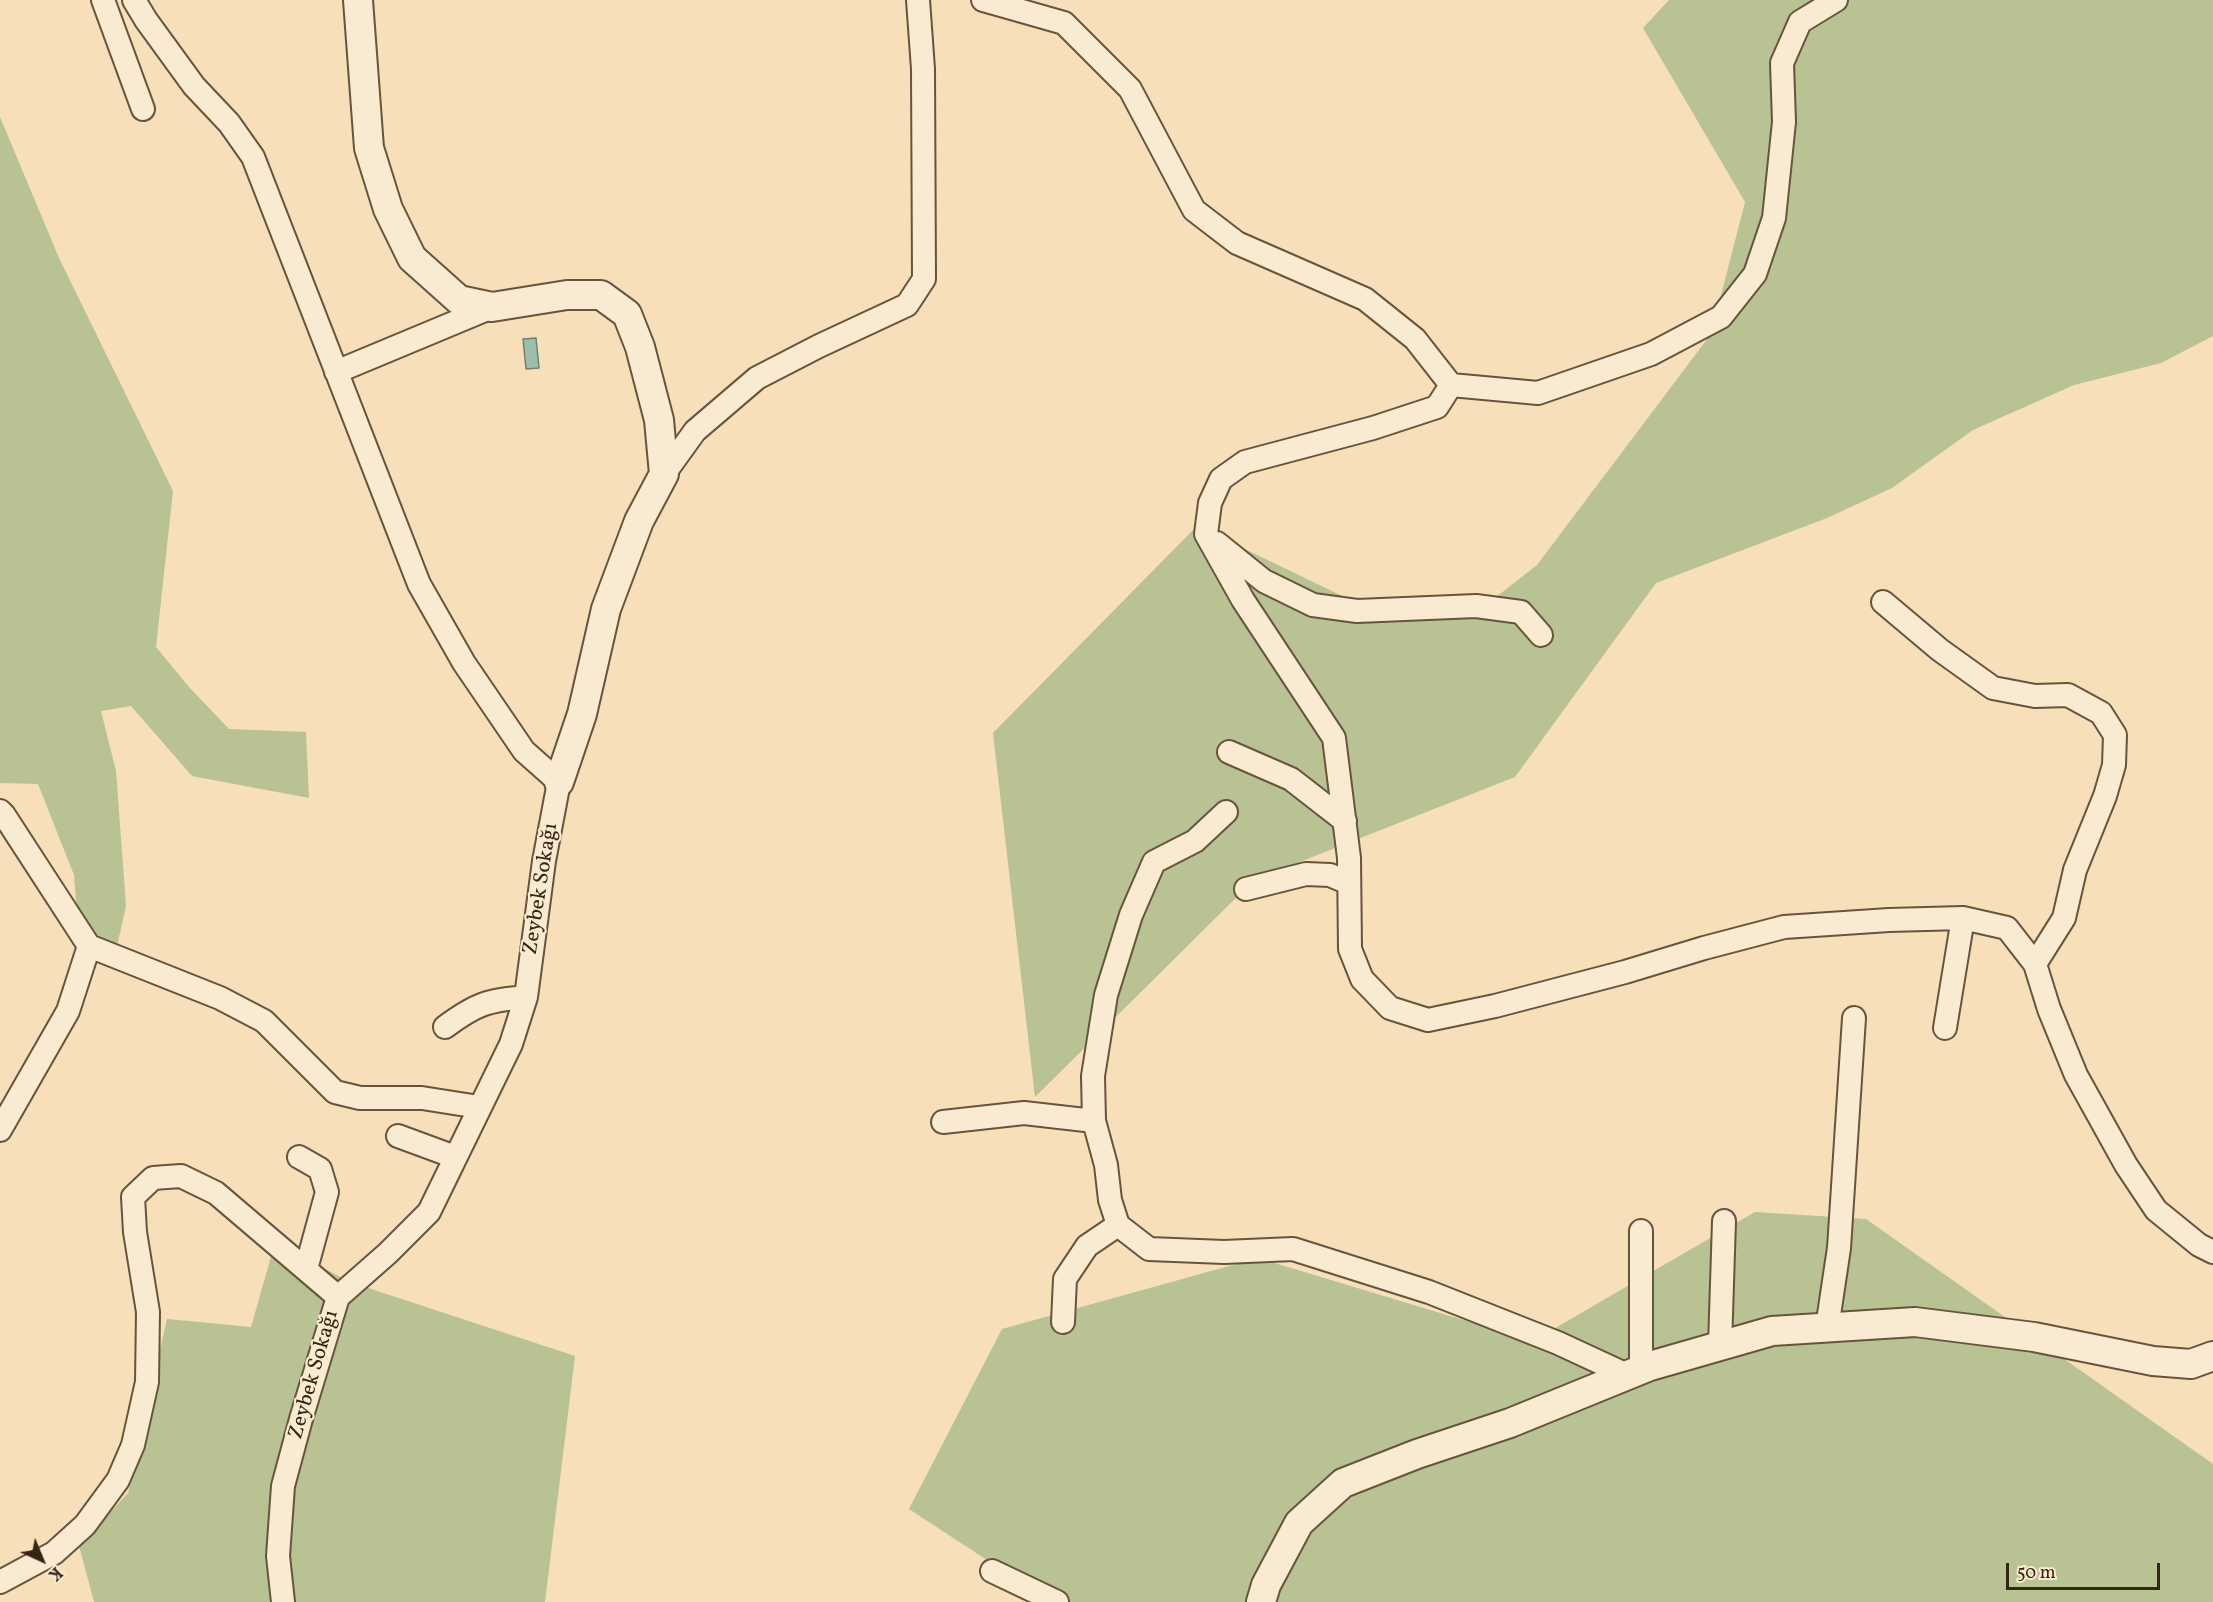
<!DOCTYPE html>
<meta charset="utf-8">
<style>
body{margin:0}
#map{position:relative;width:2213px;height:1602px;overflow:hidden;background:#f6dfb9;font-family:Vollkorn,serif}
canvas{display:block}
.north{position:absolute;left:12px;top:1530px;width:60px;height:60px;-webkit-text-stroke:4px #f9ead2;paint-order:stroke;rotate:136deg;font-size:16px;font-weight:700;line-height:24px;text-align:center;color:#372514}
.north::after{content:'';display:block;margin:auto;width:21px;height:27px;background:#372514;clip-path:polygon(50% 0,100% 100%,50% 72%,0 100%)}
.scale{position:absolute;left:2006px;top:1563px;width:154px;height:27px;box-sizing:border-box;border:3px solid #372514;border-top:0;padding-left:8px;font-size:18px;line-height:21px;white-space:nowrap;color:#372514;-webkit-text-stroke:4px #f9ead2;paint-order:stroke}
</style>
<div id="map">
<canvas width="2213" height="1602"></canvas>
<div class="north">K</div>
<div class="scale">50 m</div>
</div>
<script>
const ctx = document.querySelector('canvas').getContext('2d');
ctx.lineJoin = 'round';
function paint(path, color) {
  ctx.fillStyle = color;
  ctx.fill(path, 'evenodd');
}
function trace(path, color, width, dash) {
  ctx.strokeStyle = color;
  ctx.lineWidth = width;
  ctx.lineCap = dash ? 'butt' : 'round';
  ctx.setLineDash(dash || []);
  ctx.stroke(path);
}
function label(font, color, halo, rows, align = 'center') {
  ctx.font = font + ' Vollkorn,serif';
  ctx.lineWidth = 4.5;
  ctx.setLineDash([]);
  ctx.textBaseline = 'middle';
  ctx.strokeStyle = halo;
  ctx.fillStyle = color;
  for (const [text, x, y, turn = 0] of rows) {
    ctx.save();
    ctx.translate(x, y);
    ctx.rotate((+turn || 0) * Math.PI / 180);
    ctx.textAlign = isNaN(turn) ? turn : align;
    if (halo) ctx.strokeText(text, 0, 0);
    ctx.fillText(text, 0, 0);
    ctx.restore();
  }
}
const green = new Path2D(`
 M 1669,0 L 2213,0 L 2213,336 L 2161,363 L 2074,385 L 1973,430 L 1892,488 L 1827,518 L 1656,583 L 1515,777 L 1254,880 L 1035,1097 L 993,733 L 1197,526 L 1365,607 L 1486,605 L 1537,565 L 1711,334 L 1745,202 L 1643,28 Z
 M 0,117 L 59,258 L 173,491 L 156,647 L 189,687 L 229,729 L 306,732 L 309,798 L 192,776 L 131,706 L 101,711 L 116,771 L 126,906 L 117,946 L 79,938 L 74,875 L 38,784 L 0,783 Z
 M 1755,1212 L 1866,1219 L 2213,1464 L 2213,1602 L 1051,1602 L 909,1509 L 1002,1329 L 1258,1258 L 1533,1341 Z
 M 275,1243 L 350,1282 L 575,1356 L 545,1602 L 94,1602 L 79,1546 L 128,1493 L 167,1319 L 251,1327 Z`);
const water = new Path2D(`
 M 536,338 L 539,368 L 526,369 L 523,339 Z`);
const minor = new Path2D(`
 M 103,0 L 143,109
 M 134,0 L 146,20 L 194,86 L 229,123 L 253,157 L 419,584 L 464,663 L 524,751 L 559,782 L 544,861 L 526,997 L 511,1044 L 429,1212 L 388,1253 L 338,1297 L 301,1419 L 283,1486 L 278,1556 L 283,1602
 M 983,0 L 1064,23 L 1130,89 L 1194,210 L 1237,243 L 1365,299 L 1415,339 L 1451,385 L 1437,407 L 1373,428 L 1245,462 L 1221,479 L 1210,503 L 1206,534 L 1243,600 L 1334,738 L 1349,858 L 1350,949 L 1362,979 L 1390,1008 L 1428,1020 L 1495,1006 L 1625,972 L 1704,948 L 1784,927 L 1889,920 L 1963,918 L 2007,928 L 2035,964 L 2049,1009 L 2076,1075 L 2126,1165 L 2156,1210 L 2199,1245 L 2213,1252
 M 336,372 L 492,307
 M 1451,385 L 1538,393 L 1651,354 L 1721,317 L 1755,274 L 1774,218 L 1784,122 L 1782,63 L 1800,22 L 1836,0
 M 664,474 L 695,431 L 757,378 L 819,346 L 907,305 L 924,279 L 923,69 L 918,0
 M 1217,543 L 1264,581 L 1313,605 L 1357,611 L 1476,606 L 1521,612 L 1541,635
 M 1883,602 L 1940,650 L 1993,688 L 2035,696 L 2068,695 L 2101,713 L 2115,735 L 2114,765 L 2105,796 L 2075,870 L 2064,918 L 2035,964
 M 1229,752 L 1291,779 L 1345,821
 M 0,811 L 4,815 L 89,946 L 220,998 L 264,1021 L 335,1092 L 360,1098 L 422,1098 L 479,1107
 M 1226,812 L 1195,841 L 1154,862 L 1131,915 L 1106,995 L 1093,1076 L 1094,1121 L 1106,1165 L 1110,1200 L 1118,1225 L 1149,1249 L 1224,1252 L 1293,1249 L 1429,1292 L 1558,1343 L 1627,1375
 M 1246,889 L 1306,874 L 1330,875 L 1349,883
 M 445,1027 C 476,1004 488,1000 526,997
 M 1945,1028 L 1963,918
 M 943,1122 L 1024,1113 L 1094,1121
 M 0,1130 L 68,1011 L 89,946
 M 398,1136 L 455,1157
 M 299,1157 L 320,1169 L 327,1192 L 306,1269
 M 1063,1322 L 1065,1279 L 1087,1246 L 1118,1225
 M 1827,1328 L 1839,1248 L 1854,1018
 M 1720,1346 L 1724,1221
 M 1641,1370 L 1641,1231
 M 992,1571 L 1057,1602
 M 0,1582 L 54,1553 L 85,1525 L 118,1480 L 133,1445 L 147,1382 L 148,1312 L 135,1232 L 133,1197 L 153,1178 L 181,1176 L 216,1193 L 338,1297`);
const tertiary = new Path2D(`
 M 358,0 L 369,148 L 388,209 L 412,258 L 459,300 L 492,307 L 567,295 L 601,295 L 627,314 L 640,347 L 659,420 L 664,474 L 639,521 L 606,609 L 582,714 L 559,782
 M 1261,1602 L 1266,1585 L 1299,1523 L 1343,1483 L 1417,1454 L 1510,1423 L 1650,1366 L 1772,1331 L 1915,1322 L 2034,1337 L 2153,1361 L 2191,1364 L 2213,1356`);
const streetNames = [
 ["Zeybek Sokağı",542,889,-81],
 ["Zeybek Sokağı",315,1375,-74]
];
paint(green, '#b8c292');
paint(water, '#9dbdad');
trace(water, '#748070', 1.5);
trace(minor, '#67543d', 26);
trace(tertiary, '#67543d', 32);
trace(minor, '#f9ead2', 22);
trace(tertiary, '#f9ead2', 28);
label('21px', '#372514', '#f9ead2', streetNames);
</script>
